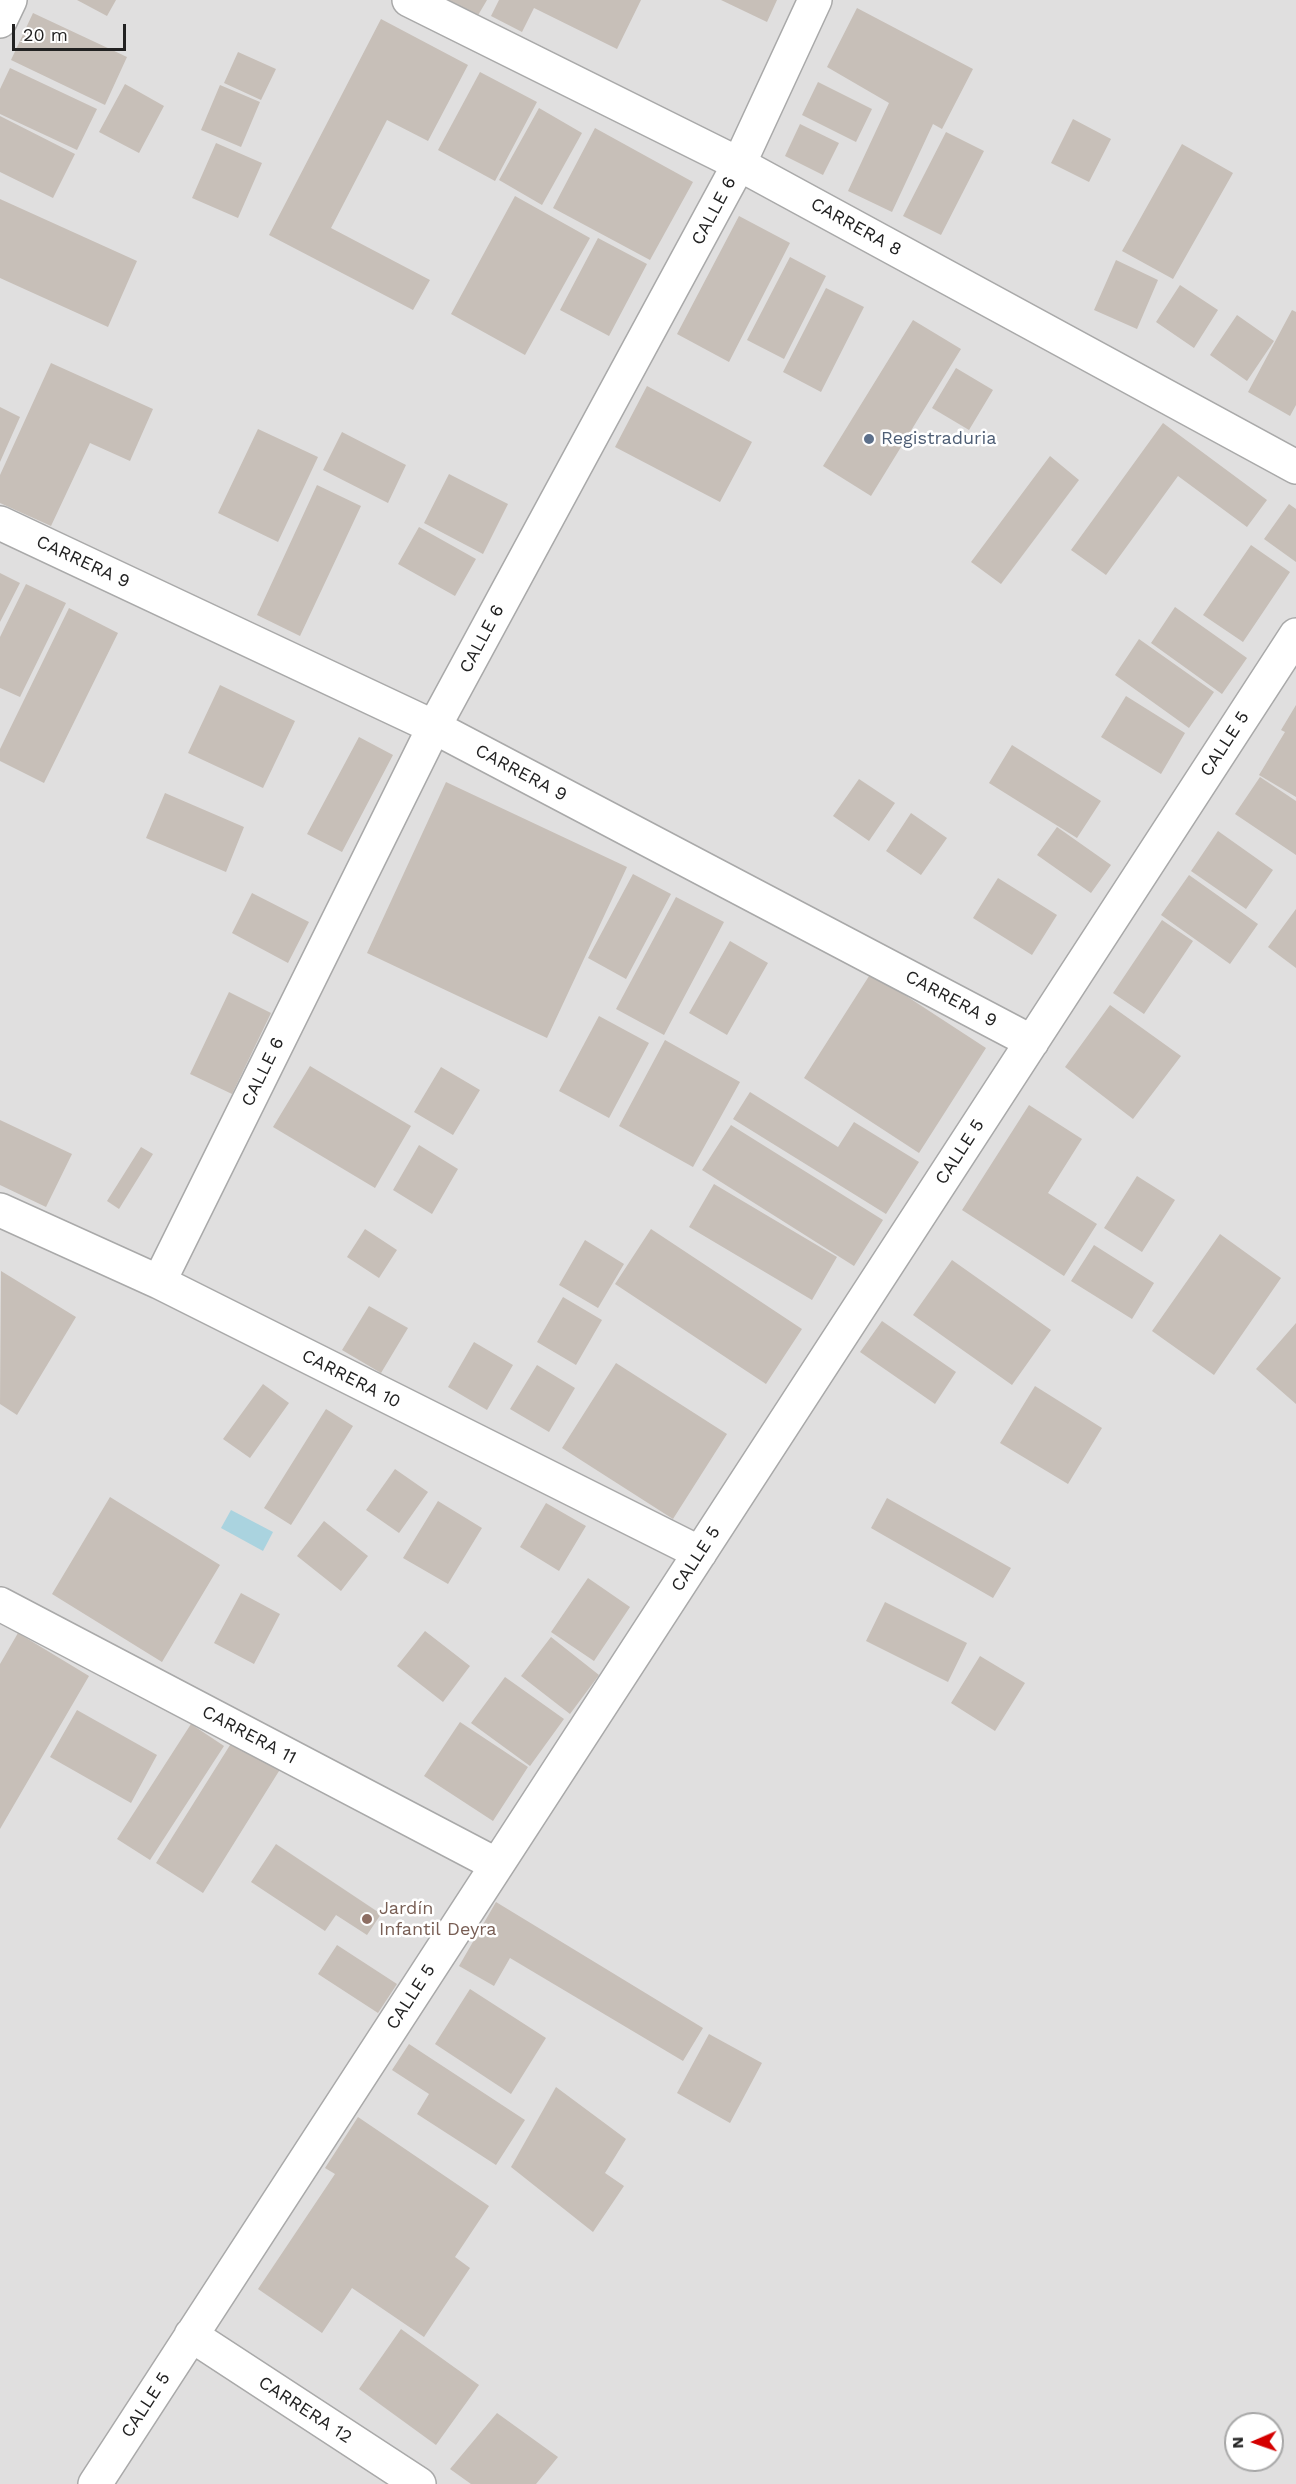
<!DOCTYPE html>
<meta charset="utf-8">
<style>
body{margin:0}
#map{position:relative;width:1296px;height:2484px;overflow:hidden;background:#f2efe9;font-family:"Work Sans",sans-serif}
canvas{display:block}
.north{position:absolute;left:1224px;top:2412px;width:60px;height:60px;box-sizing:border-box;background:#fff;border:2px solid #a7a7a7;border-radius:50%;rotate:268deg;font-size:16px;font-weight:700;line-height:24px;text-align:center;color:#222}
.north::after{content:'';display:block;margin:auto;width:21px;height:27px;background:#d40000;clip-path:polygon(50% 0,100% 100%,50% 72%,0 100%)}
.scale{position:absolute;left:12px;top:24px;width:114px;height:27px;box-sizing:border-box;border:3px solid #222;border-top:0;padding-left:8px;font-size:18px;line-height:21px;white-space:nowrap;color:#222;-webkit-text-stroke:4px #fff;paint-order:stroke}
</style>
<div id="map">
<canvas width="1296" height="2484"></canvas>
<div class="north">N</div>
<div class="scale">20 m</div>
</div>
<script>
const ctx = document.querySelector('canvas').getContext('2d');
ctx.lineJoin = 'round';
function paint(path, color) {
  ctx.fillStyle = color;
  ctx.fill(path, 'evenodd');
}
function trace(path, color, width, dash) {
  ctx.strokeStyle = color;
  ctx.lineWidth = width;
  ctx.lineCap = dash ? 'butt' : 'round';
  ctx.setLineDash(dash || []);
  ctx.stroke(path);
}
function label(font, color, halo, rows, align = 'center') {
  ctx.font = font + ' "Work Sans",sans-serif';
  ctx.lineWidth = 5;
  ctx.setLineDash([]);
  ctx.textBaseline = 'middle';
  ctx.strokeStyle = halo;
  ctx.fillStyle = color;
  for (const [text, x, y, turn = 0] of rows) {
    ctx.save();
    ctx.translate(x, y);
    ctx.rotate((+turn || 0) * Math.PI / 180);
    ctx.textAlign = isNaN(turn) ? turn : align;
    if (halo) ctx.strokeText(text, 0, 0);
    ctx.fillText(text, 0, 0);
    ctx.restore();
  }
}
const residential = new Path2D(`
 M 0,0 L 1296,0 L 1296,2484 L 0,2484 ZM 1236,2424 L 1272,2424 L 1272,2460 L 1236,2460 Z`);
const water = new Path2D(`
 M 231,1510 L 273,1532 L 263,1551 L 221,1528 Z`);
const building = new Path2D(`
 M 77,0 L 116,0 L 107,16 Z
 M 445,0 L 487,0 L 477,17 Z
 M 499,0 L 641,0 L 617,49 L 534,8 L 522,32 L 491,16 Z
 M 721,0 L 777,0 L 767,22 Z
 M 857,8 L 973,69 L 942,129 L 933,124 L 892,212 L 848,191 L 889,103 L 827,67 Z
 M 33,13 L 127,57 L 105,105 L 11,60 Z
 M 381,19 L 468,65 L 428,141 L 387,120 L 331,228 L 430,280 L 413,310 L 269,235 Z
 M 238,52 L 276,69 L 261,100 L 224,83 Z
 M 10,68 L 97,109 L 77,150 L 0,114 L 0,89 Z
 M 480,72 L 537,102 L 495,181 L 438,150 Z
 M 818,82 L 872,109 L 856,142 L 802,115 Z
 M 125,84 L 164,106 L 139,153 L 99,132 Z
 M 220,85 L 260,102 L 241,147 L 201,130 Z
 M 539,108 L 582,133 L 542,205 L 499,180 Z
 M 0,116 L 75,154 L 53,198 L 0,172 Z
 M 1073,119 L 1111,139 L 1089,182 L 1051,163 Z
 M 800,124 L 839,143 L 823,175 L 785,156 Z
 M 595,128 L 693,182 L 650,260 L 553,208 Z
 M 946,132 L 984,151 L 941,235 L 903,216 Z
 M 216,143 L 262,163 L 238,218 L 192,198 Z
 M 1182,144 L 1233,173 L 1173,279 L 1122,251 Z
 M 515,196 L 590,238 L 525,355 L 451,314 Z
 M 0,199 L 137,261 L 108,327 L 0,278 Z
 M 739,216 L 790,243 L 729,362 L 677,334 Z
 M 598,238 L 647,264 L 609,336 L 560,310 Z
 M 790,257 L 826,276 L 784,359 L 747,340 Z
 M 1116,260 L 1158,280 L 1137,329 L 1094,310 Z
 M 1180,285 L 1218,310 L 1194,348 L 1156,322 Z
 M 826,288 L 864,307 L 821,392 L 783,372 Z
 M 1292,310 L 1296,312 L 1296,405 L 1290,416 L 1248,392 Z
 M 1237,315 L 1274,341 L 1247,381 L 1210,355 Z
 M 913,320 L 961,349 L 871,496 L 823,466 Z
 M 51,363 L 153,409 L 130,461 L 90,443 L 51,526 L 0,503 L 0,475 Z
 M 956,368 L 993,390 L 969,430 L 932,408 Z
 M 647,386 L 752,442 L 720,502 L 615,447 Z
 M 0,407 L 20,417 L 0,462 Z
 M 1163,423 L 1267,500 L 1247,527 L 1178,476 L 1106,575 L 1071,550 Z
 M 258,429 L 318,457 L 278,542 L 218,513 Z
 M 342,432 L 406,465 L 388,503 L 323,470 Z
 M 1050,456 L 1079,480 L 1001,584 L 971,562 Z
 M 449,474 L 508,504 L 483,554 L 424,523 Z
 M 317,485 L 361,506 L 300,636 L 257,615 Z
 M 1289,504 L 1296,509 L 1296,562 L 1264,539 Z
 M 419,527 L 476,559 L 455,596 L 398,564 Z
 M 1251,545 L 1290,572 L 1243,642 L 1203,615 Z
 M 0,573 L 20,583 L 0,622 Z
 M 26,584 L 66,603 L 20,697 L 0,688 L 0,637 Z
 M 1175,607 L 1247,658 L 1222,694 L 1151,643 Z
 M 69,608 L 118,633 L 44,783 L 0,761 L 0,749 Z
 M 1139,639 L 1214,692 L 1189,728 L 1115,675 Z
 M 220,685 L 295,721 L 263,788 L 188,753 Z
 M 1126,696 L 1185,733 L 1161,774 L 1101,737 Z
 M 1296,705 L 1296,797 L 1259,775 L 1285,732 L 1281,730 Z
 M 359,737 L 393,755 L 342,852 L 307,834 Z
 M 1012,745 L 1101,801 L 1077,838 L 989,783 Z
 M 1260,777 L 1296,801 L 1296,855 L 1235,814 Z
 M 859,779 L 895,803 L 869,841 L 833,816 Z
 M 446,782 L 627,867 L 547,1038 L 367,953 Z
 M 165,793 L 244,827 L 226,872 L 146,838 Z
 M 911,813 L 947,838 L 921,875 L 886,851 Z
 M 1057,827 L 1111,865 L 1091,893 L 1037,855 Z
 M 1218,831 L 1273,870 L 1246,909 L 1191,871 Z
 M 633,874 L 671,894 L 626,979 L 588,958 Z
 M 1189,875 L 1258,924 L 1230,964 L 1161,915 Z
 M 998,878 L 1057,915 L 1032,955 L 973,918 Z
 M 252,893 L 309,922 L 288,963 L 232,933 Z
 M 676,897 L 724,922 L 664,1035 L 616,1009 Z
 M 1296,909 L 1296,968 L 1268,947 Z
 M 1162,920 L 1193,941 L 1144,1014 L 1113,993 Z
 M 730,941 L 768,963 L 727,1035 L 689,1013 Z
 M 871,973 L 986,1048 L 919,1153 L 804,1078 Z
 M 229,992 L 271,1013 L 232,1094 L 190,1074 Z
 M 1110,1005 L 1181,1056 L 1133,1119 L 1065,1067 Z
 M 599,1016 L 649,1043 L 609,1118 L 559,1091 Z
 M 665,1040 L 740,1082 L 693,1167 L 619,1126 Z
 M 310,1066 L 411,1126 L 375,1188 L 273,1127 Z
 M 441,1067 L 480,1090 L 453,1135 L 414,1112 Z
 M 750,1092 L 838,1147 L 854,1122 L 919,1162 L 886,1214 L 733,1119 Z
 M 1029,1105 L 1082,1139 L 1048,1193 L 1097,1224 L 1064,1276 L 962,1210 Z
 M 0,1120 L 72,1154 L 46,1207 L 0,1185 Z
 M 731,1125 L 883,1220 L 854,1266 L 702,1170 Z
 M 419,1145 L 458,1169 L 432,1214 L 393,1190 Z
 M 141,1147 L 153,1154 L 119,1209 L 107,1201 Z
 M 1137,1176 L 1175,1200 L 1142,1252 L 1104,1228 Z
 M 714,1184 L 837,1257 L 812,1300 L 689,1227 Z
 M 365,1229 L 397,1250 L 379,1278 L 347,1257 Z
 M 651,1229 L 802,1329 L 766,1384 L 615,1284 Z
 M 1220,1234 L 1281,1278 L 1214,1375 L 1152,1331 Z
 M 585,1240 L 624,1264 L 598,1308 L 559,1285 Z
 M 1094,1245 L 1154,1283 L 1132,1319 L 1071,1281 Z
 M 952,1260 L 1051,1330 L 1012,1385 L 913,1315 Z
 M 1,1271 L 76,1317 L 17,1415 L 0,1404 Z
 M 563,1297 L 602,1320 L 576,1365 L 537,1342 Z
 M 369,1306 L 408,1328 L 381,1373 L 342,1350 Z
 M 882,1321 L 956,1372 L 935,1404 L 860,1352 Z
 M 1296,1323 L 1296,1404 L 1256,1369 Z
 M 474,1342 L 513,1365 L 487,1410 L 448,1387 Z
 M 616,1363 L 727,1434 L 673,1519 L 562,1448 Z
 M 537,1365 L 575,1388 L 549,1432 L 510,1409 Z
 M 263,1384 L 289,1403 L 250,1458 L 223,1439 Z
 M 1035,1386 L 1102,1428 L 1068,1484 L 1000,1443 Z
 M 326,1409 L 353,1426 L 291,1525 L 264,1508 Z
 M 395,1469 L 428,1492 L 399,1533 L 366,1510 Z
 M 110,1497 L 220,1565 L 162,1662 L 52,1594 Z
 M 887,1498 L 1011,1568 L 993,1598 L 871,1528 Z
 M 438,1501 L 482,1528 L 448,1584 L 403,1558 Z
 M 546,1503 L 586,1526 L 559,1571 L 520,1547 Z
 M 324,1521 L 368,1556 L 341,1591 L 297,1556 Z
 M 588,1578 L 630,1607 L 594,1661 L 551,1632 Z
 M 241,1593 L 280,1614 L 254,1664 L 214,1643 Z
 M 885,1602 L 967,1643 L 948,1682 L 866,1641 Z
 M 425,1631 L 470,1666 L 443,1702 L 397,1666 Z
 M 18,1633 L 89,1676 L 0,1829 L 0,1664 Z
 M 551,1637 L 599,1675 L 570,1714 L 521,1676 Z
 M 980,1656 L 1025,1683 L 995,1731 L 951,1703 Z
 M 505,1677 L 564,1719 L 530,1766 L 471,1723 Z
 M 77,1710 L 157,1755 L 131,1803 L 50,1757 Z
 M 460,1722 L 528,1767 L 493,1821 L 424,1776 Z
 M 191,1724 L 224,1746 L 150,1860 L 117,1839 Z
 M 237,1734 L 284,1763 L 203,1893 L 156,1863 Z
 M 276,1844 L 381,1914 L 367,1935 L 336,1915 L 325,1931 L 251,1882 Z
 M 496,1902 L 703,2028 L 683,2061 L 510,1958 L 494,1986 L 459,1966 Z
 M 337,1945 L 397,1984 L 378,2013 L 318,1974 Z
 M 470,1989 L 546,2038 L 511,2094 L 435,2044 Z
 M 709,2034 L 762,2063 L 730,2123 L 677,2093 Z
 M 409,2044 L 525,2120 L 496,2165 L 417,2114 L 429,2094 L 392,2070 Z
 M 556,2087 L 626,2139 L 605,2173 L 624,2186 L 593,2232 L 511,2167 Z
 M 358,2117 L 489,2206 L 455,2257 L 470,2268 L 424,2337 L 352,2288 L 322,2333 L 258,2289 L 335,2174 L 325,2168 Z
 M 401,2329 L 479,2385 L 436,2445 L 359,2389 Z
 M 497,2413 L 558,2457 L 536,2484 L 471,2484 L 450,2469 Z`);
const minor = new Path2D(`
 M 409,0 L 739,164 L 1296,467
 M 0,21 L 10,0
 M 0,523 L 434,727 L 1032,1042
 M 0,1210 L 159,1282 L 700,1553
 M 159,1282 L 434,727 L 739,164 L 815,0
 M 0,1604 L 497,1865
 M 191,2335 L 419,2484
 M 95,2484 L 1296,635`);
const markers = [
 [869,439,6,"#5c6f8a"],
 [367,1919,6,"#8d6e63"]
];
const streetNames = [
 ["CALLE 6",714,211,-62],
 ["CARRERA 8",856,227,29],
 ["CARRERA 9",83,562,25],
 ["CALLE 6",482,639,-62],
 ["CALLE 5",1225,744,-57],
 ["CARRERA 9",521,773,28],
 ["CARRERA 9",951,999,28],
 ["CALLE 6",263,1072,-64],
 ["CALLE 5",960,1152,-57],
 ["CARRERA 10",351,1379,27],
 ["CALLE 5",696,1559,-57],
 ["CARRERA 11",249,1735,28],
 ["CALLE 5",411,1997,-57],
 ["CALLE 5",146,2405,-57],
 ["CARRERA 12",305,2410,33]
];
const serviceNames = [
 ["Registraduria",881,439]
];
const educationNames = [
 ["Jardín",379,1909],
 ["Infantil Deyra",379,1930]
];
paint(residential, '#e0dfdf');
paint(water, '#aad3df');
paint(building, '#c7bfb8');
trace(minor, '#a9a9a9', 36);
trace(minor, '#fff', 33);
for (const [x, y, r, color] of markers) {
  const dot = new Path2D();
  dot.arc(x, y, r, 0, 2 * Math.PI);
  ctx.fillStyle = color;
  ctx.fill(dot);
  trace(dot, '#fff', 2);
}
label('18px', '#222', '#fff', streetNames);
label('18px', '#4e5e75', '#fff', serviceNames, 'left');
label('18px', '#785e54', '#fff', educationNames, 'left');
</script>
